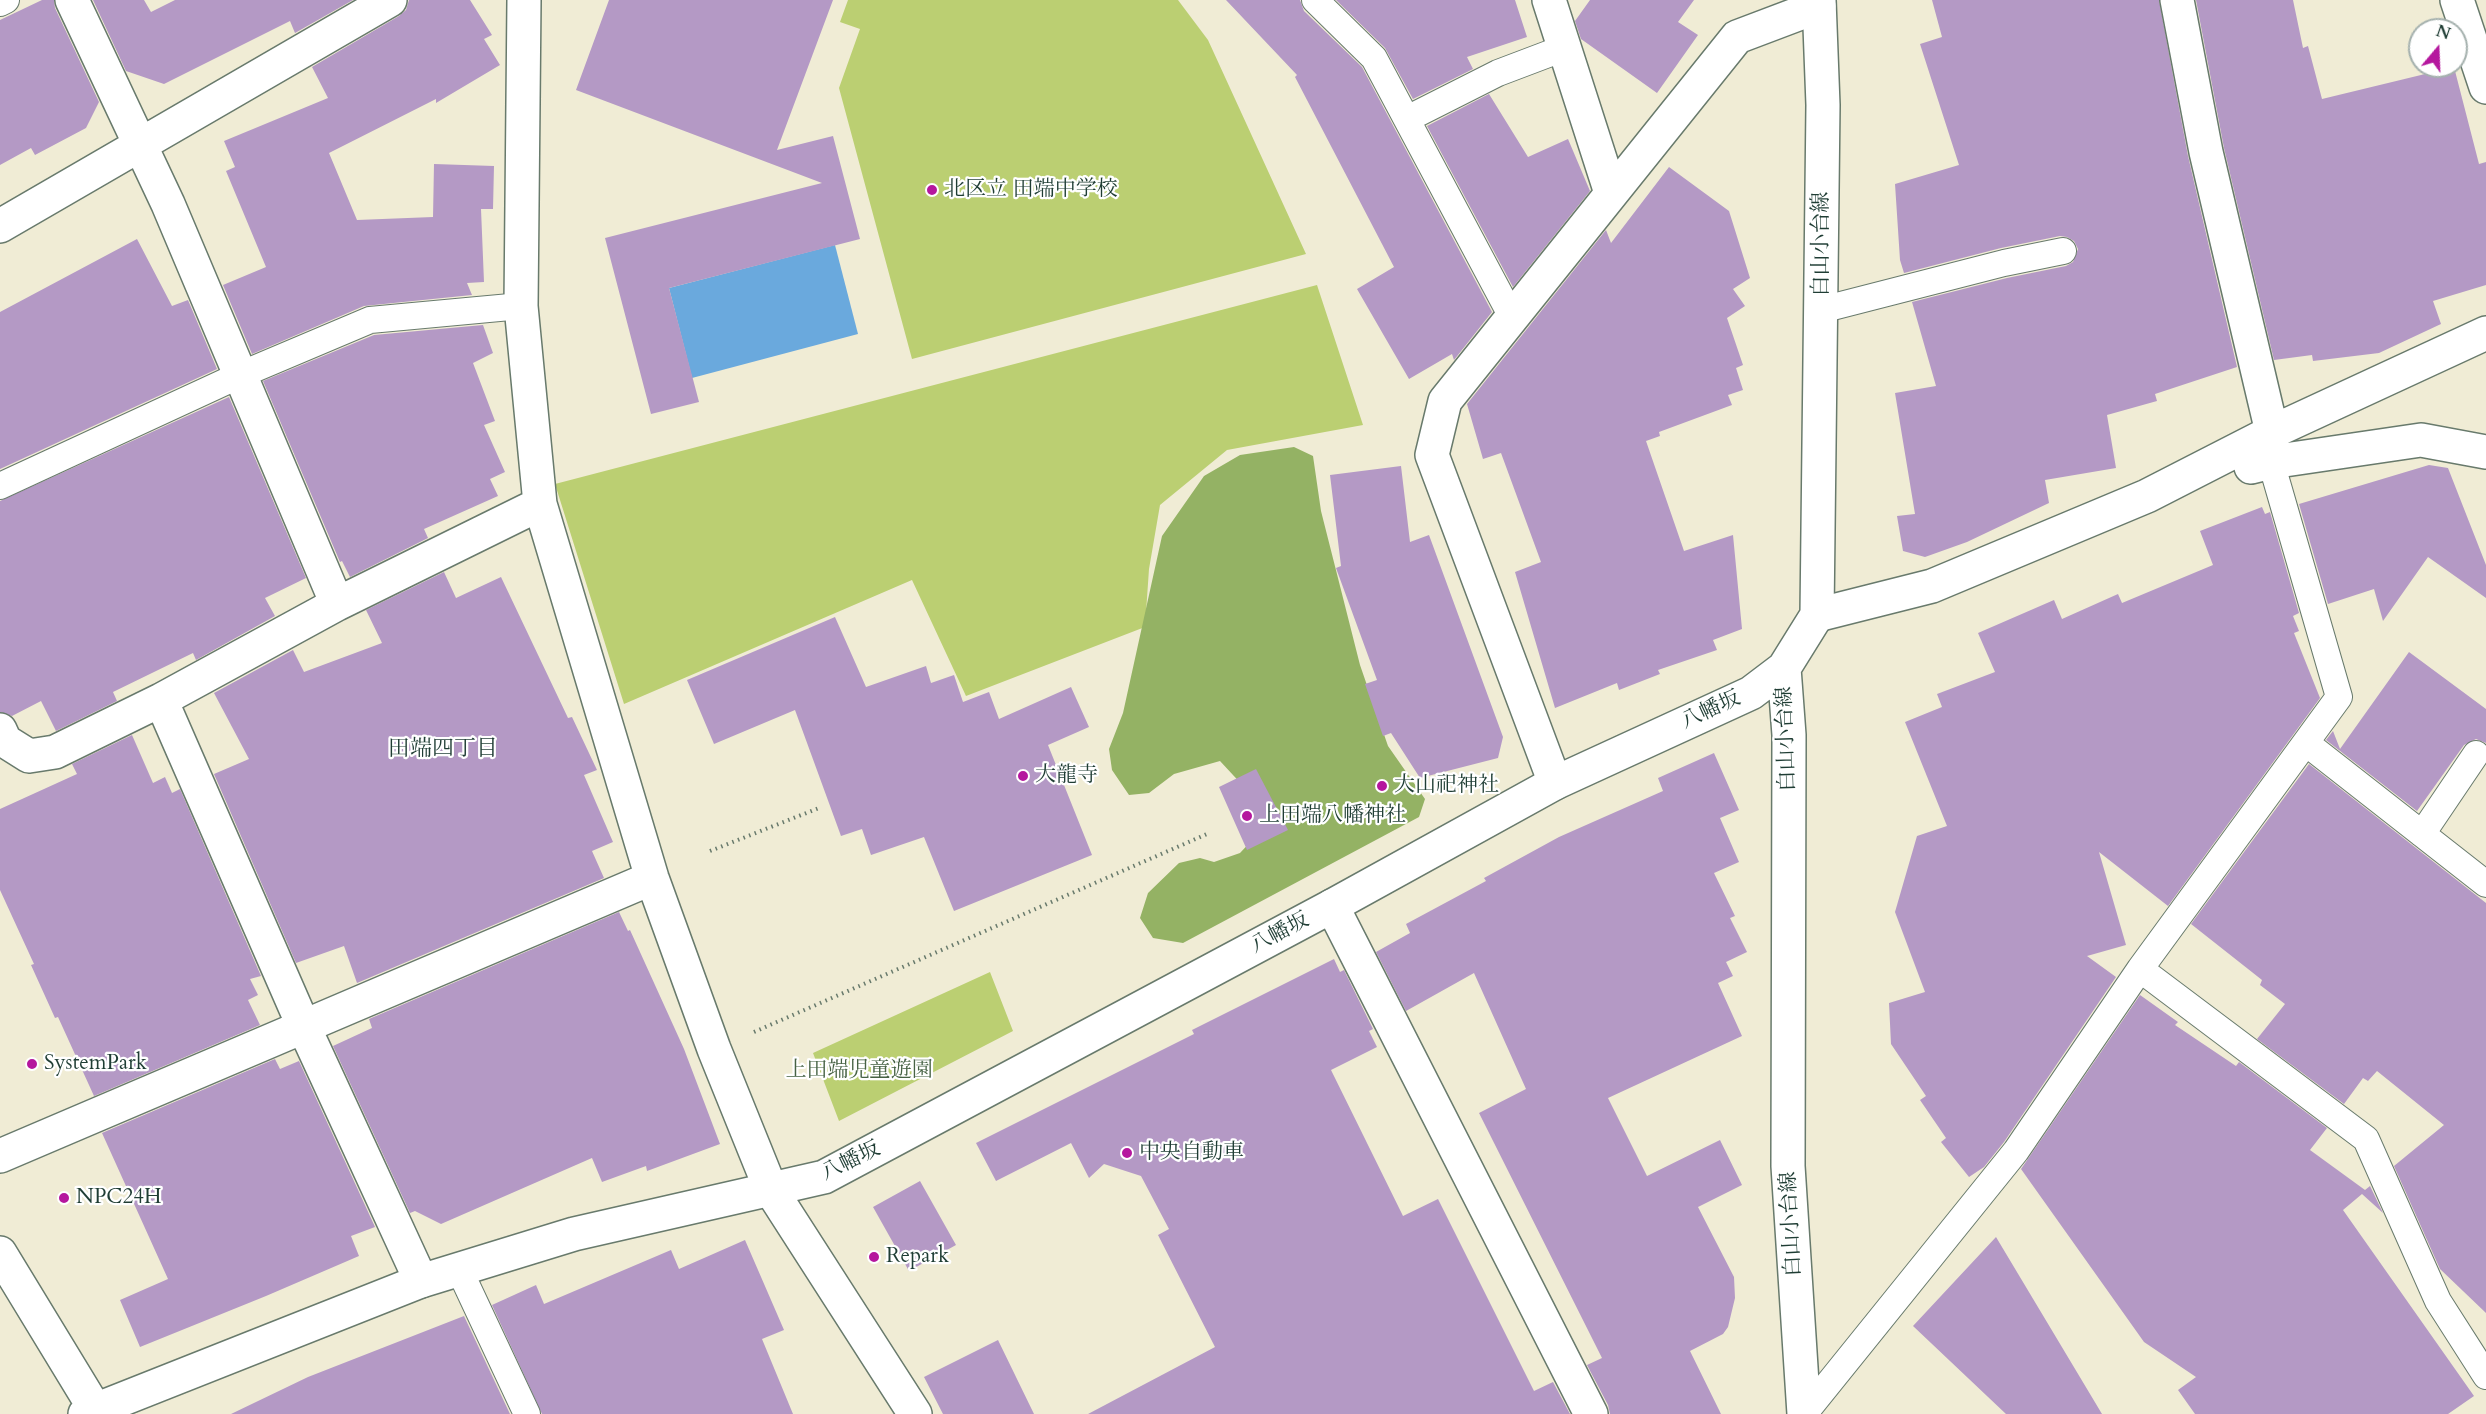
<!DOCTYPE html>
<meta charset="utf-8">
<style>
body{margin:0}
#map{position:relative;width:2486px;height:1414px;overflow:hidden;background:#f0ecd5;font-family:Cardo,serif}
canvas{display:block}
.north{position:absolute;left:2408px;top:18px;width:60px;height:60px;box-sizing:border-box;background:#fff;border:2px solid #a5b1ae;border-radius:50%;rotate:19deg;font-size:16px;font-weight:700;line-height:24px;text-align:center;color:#1f3d34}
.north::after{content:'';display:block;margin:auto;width:21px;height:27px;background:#b5179e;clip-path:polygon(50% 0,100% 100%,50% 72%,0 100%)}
</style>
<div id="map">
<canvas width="2486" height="1414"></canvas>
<div class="north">N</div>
</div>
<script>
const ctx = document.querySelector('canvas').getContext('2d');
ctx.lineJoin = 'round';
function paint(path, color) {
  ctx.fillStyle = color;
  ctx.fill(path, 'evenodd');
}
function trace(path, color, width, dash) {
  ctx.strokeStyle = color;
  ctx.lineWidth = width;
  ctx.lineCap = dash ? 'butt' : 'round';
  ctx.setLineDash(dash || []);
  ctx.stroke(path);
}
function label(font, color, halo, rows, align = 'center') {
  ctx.font = font + ' Cardo,"Noto Serif JP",serif';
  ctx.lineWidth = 4.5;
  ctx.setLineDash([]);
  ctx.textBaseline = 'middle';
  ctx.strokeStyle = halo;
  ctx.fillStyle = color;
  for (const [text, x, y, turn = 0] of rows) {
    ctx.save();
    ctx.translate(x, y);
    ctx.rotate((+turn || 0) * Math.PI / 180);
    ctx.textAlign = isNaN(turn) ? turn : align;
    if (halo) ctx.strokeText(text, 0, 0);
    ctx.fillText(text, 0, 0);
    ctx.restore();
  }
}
const green = new Path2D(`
 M 848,0 L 1178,0 L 1208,40 L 1306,254 L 912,359 L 839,88 L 860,29 L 840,22 Z
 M 1317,285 L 1363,425 L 1227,450 L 1160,505 L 1149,569 L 1145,627 L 966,696 L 912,580 L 624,704 L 555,484 Z
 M 990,972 L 1013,1031 L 839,1121 L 813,1053 Z`);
const forest = new Path2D(`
 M 1294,447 L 1313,456 L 1321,511 L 1360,665 L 1388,746 L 1425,799 L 1419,817 L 1183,943 L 1153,938 L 1140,918 L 1148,893 L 1179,863 L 1200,858 L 1214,862 L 1240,853 L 1256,836 L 1246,789 L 1220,761 L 1174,774 L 1149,793 L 1129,795 L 1112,770 L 1109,749 L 1123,713 L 1162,536 L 1204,476 L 1240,455 Z`);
const water = new Path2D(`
 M 835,245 L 858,334 L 692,378 L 669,288 Z`);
const building = new Path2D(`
 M 42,0 L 54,0 L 55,8 L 99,102 L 86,128 L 35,155 L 31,148 L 0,165 L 0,20 Z
 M 93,0 L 144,0 L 151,12 L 175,0 L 353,0 L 295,33 L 290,21 L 164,84 L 126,71 Z
 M 409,0 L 470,0 L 492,35 L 484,39 L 500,65 L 436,103 L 436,99 L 329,153 L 357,220 L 433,217 L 434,164 L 494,166 L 493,209 L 481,209 L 484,282 L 467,283 L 472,295 L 364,306 L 252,354 L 223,285 L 266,267 L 226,171 L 235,167 L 224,141 L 328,98 L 312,67 L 399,16 L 406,10 Z
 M 609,0 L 833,0 L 777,150 L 833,136 L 860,239 L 669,288 L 699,402 L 651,414 L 605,238 L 822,183 L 576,90 Z
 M 1226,0 L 1300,0 L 1304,11 L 1362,67 L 1492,312 L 1454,360 L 1452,354 L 1409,379 L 1357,289 L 1394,267 L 1295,77 L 1297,75 Z
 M 1336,0 L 1515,0 L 1527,37 L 1467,57 L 1473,69 L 1413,99 L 1385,48 Z
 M 1590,0 L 1694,0 L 1678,22 L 1698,35 L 1657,93 L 1581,39 L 1575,21 Z
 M 1932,0 L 2159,0 L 2188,156 L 2237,367 L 2155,394 L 2157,401 L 2107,415 L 2116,468 L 2045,480 L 2049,503 L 1967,542 L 1925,557 L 1903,551 L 1897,516 L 1915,514 L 1895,393 L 1936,386 L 1912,302 L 2007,278 L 2066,266 L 2073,262 L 2078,249 L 2074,241 L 2067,237 L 2060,236 L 2001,248 L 1904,273 L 1900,260 L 1895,184 L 1959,165 L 1920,44 L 1942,37 Z
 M 2196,0 L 2293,0 L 2303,48 L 2308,46 L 2322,99 L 2454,67 L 2479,164 L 2486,162 L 2486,285 L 2433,301 L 2441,324 L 2379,353 L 2313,361 L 2312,355 L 2274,360 L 2224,148 Z
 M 1489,94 L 1528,157 L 1568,139 L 1590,191 L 1513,287 L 1427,126 Z
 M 1669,167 L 1729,211 L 1750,278 L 1733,289 L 1745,306 L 1727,318 L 1743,365 L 1736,368 L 1743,390 L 1728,395 L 1732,405 L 1659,432 L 1660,436 L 1646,441 L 1684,551 L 1733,535 L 1742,629 L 1713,640 L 1717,650 L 1658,670 L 1660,674 L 1619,690 L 1617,683 L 1555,708 L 1515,572 L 1541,562 L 1501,453 L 1483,459 L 1467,404 L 1606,230 L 1611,243 Z
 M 137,239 L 172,306 L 188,300 L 217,369 L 0,469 L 0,312 Z
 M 483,325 L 493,353 L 473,363 L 495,421 L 484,425 L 505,472 L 490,479 L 498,496 L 424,529 L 428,538 L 350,577 L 342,561 L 340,562 L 263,381 L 374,335 Z
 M 229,397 L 306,578 L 265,598 L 275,616 L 196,660 L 193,653 L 113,692 L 117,701 L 56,731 L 41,701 L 12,716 L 0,712 L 0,501 Z
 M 2429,465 L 2448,468 L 2486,565 L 2486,598 L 2428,557 L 2383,621 L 2374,589 L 2328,604 L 2299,504 Z
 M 1401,466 L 1410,542 L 1429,535 L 1503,737 L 1498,758 L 1420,778 L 1391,733 L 1383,736 L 1365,684 L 1377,680 L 1336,568 L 1341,566 L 1330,475 Z
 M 2262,507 L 2265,514 L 2270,512 L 2299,613 L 2293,616 L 2299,631 L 2294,633 L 2320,698 L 2168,906 L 2099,852 L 2126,945 L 2087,956 L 2116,977 L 2004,1142 L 1984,1167 L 1969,1177 L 1941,1142 L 1946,1138 L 1920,1100 L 1926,1096 L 1891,1044 L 1889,1003 L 1925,992 L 1895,912 L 1917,836 L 1947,826 L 1905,722 L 1942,707 L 1937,694 L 1995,672 L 1978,633 L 2054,600 L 2062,619 L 2118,594 L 2122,603 L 2213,565 L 2200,531 Z
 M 444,572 L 456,598 L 501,577 L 568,718 L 572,717 L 597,770 L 584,775 L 613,842 L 592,851 L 604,878 L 357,983 L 344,946 L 296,963 L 214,774 L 249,759 L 214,693 L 293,650 L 304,672 L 382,643 L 366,610 Z
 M 835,617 L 866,687 L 926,666 L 931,683 L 954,675 L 963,702 L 989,692 L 999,719 L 1071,687 L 1089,727 L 1048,745 L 1092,855 L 954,911 L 924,837 L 871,855 L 862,829 L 841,836 L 795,710 L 714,744 L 687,680 Z
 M 2409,652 L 2486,709 L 2486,743 L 2476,739 L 2464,745 L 2417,811 L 2326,740 L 2333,731 L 2340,749 Z
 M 132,735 L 153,783 L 165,777 L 172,793 L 180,789 L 261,976 L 250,979 L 258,995 L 248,1000 L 260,1025 L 94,1096 L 58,1017 L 55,1018 L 31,965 L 34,964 L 0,890 L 0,809 L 77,774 L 72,764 Z
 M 1714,753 L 1739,810 L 1720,818 L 1739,862 L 1714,873 L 1735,916 L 1730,918 L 1747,952 L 1726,962 L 1733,976 L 1718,983 L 1742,1036 L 1608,1098 L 1647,1176 L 1720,1140 L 1742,1185 L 1698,1207 L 1734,1277 L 1735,1298 L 1728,1327 L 1723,1334 L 1690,1351 L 1721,1414 L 1610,1414 L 1608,1405 L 1587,1365 L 1602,1358 L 1479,1113 L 1526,1089 L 1474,973 L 1406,1011 L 1376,952 L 1410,933 L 1406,924 L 1486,881 L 1484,878 L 1559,837 L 1663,791 L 1658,778 Z
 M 2309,764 L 2486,903 L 2486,1313 L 2440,1269 L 2394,1166 L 2444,1125 L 2377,1071 L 2368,1081 L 2363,1078 L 2344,1104 L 2257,1039 L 2285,1004 L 2260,985 L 2262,980 L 2191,924 Z
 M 1256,769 L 1288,830 L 1247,850 L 1219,787 Z
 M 619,912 L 628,931 L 630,930 L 684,1049 L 720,1144 L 647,1171 L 646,1166 L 602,1182 L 592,1158 L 441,1224 L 415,1211 L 410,1213 L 333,1046 L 372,1028 L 369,1019 Z
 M 1334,959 L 1340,972 L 1344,970 L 1373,1029 L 1369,1031 L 1377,1047 L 1331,1070 L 1403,1216 L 1438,1199 L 1534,1391 L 1553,1382 L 1570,1414 L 1088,1414 L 1215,1347 L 1158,1235 L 1169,1229 L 1141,1176 L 1104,1164 L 1089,1178 L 1071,1143 L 996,1181 L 976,1143 L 1194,1034 L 1192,1030 Z
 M 2140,995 L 2178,1022 L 2175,1025 L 2236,1066 L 2239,1062 L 2327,1128 L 2310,1150 L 2365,1190 L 2370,1186 L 2383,1213 L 2362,1194 L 2343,1210 L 2474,1396 L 2448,1414 L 2195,1414 L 2178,1390 L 2196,1377 L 2144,1342 L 2021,1169 Z
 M 275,1059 L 280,1069 L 299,1061 L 375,1227 L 351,1236 L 359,1256 L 266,1296 L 140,1347 L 120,1300 L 168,1279 L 102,1133 Z
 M 920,1181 L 956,1245 L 909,1271 L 873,1207 Z
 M 1996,1237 L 2102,1414 L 2006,1414 L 1913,1326 Z
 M 745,1240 L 784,1330 L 762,1339 L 793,1414 L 542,1414 L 492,1305 L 536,1285 L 544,1304 L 671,1250 L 679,1269 Z
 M 464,1316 L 510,1414 L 231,1414 L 308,1377 Z
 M 998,1340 L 1034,1414 L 943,1414 L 924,1377 Z`);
const path = new Path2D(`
 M 710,851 L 819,808
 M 754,1032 L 1207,834`);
const lane = new Path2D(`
 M 1315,0 L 1374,58 L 1512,317
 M 0,3 L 6,0
 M 1407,119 L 1498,73 L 1564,48
 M 1821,310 L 2004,263 L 2063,251
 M 0,486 L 240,375 L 370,320 L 521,306
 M 2306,743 L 2486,884
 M 2422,834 L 2476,754
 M 2140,969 L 2366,1139 L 2438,1301 L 2486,1376
 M 459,1269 L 527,1414
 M 1804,1414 L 2016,1151 L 2140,969 L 2339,697 L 2271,462`);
const street = new Path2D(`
 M 72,0 L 168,204 L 337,604
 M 524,0 L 521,306 L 540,504 L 652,878 L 714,1049 L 771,1190 L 915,1414
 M 1549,0 L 1611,193
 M 2177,0 L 2206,152 L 2272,432 L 2271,462
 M 2457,0 L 2486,87
 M 0,226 L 390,0
 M 2251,467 L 2271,462 L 2421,440 L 2486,452
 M 1817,615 L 1932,586 L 2147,496 L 2272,432 L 2486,333
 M 161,700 L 303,1025 L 421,1281
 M 0,730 L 5,741 L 29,756 L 55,752 L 161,700 L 337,604 L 540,504
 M 1555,783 L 1432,455 L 1445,401 L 1737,37 L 1819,6
 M 1332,906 L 1591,1414
 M 0,1156 L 652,878`);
const secondary = new Path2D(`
 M 0,1253 L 98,1414
 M 85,1414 L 421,1281 L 574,1234 L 824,1177 L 1332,906 L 1555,783 L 1751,693 L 1784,668
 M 1804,1414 L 1788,1166 L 1789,735 L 1784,668 L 1817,615 L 1823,105 L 1819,0`);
const markers = [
 [932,190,6,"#b5179e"],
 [1023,776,6,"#b5179e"],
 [1382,786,6,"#b5179e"],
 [1247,816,6,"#b5179e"],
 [32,1064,6,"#b5179e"],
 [1127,1153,6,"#b5179e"],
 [64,1198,6,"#b5179e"],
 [874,1257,6,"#b5179e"]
];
const poiNames = [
 ["北区立 田端中学校",944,190],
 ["大龍寺",1035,776],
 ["大山祀神社",1394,786],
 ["上田端八幡神社",1259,816],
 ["SystemPark",44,1064],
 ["中央自動車",1139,1153],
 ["NPC24H",76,1198],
 ["Repark",886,1257]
];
const streetNames = [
 ["白山小台線",1822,244,-90],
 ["八幡坂",1711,711,-25],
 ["白山小台線",1787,739,-92],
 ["八幡坂",1280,934,-28],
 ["八幡坂",851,1162,-26],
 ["白山小台線",1792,1224,-93]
];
const parkNames = [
 ["上田端児童遊園",859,1071]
];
const neighbourhoodNames = [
 ["田端四丁目",443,750]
];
paint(green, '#bbcf72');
paint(forest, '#94b264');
paint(water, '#6aa9dd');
paint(building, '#b499c5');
trace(lane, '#687a6c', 28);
trace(street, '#687a6c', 36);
trace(secondary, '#687a6c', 36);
trace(path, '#687a6c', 4, [1.5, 4.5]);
trace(lane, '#fff', 26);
trace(street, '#fff', 33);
trace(secondary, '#fff', 33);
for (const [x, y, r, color] of markers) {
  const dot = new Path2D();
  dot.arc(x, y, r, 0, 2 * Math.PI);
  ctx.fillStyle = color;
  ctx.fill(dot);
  trace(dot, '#fff', 2);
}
label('21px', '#1f3d34', '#fff', poiNames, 'left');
label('21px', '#1f3d34', '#fff', streetNames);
label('21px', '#466244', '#fff', parkNames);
label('22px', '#1f3d34', '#fff', neighbourhoodNames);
</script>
